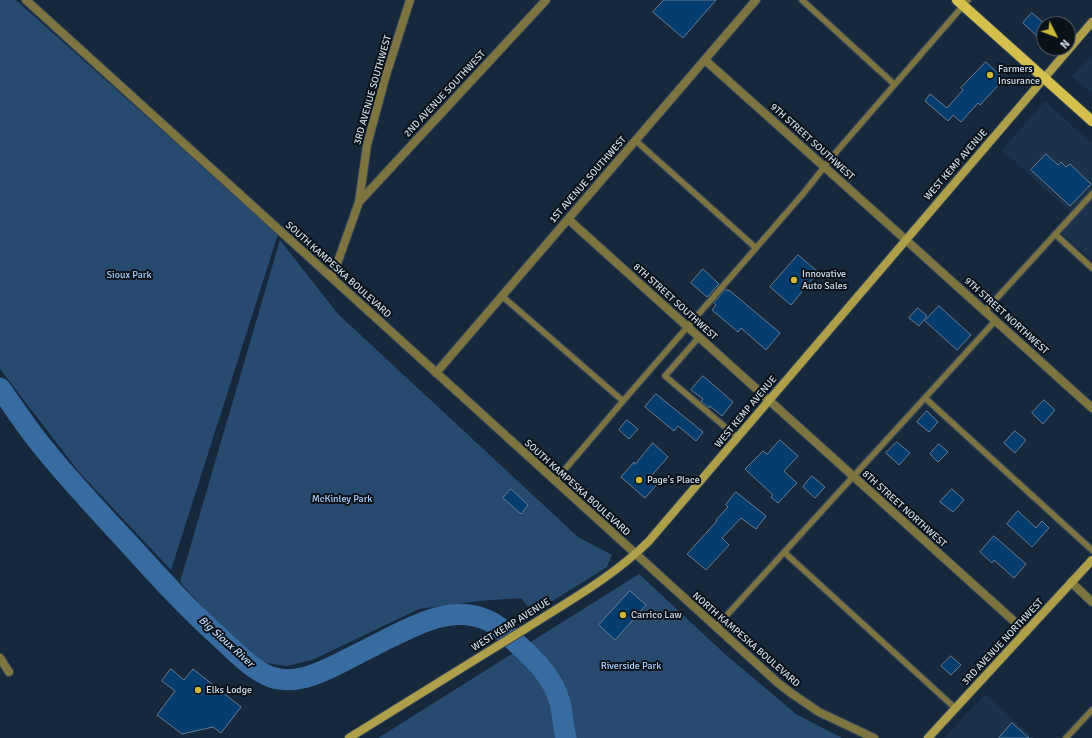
<!DOCTYPE html>
<style>
body{margin:0}
#map{position:relative;width:1092px;height:738px;overflow:hidden;background:#16283c;font-family:Signika,sans-serif}
canvas{display:block}
.north{position:absolute;left:1036px;top:16px;width:40px;height:40px;box-sizing:border-box;background:#091119;border:1px solid #59626c;border-radius:50%;rotate:132deg;font-size:11px;font-weight:700;line-height:16px;text-align:center;color:#d0dce8}
.north::after{content:'';display:block;margin:auto;width:14px;height:18px;background:#ceb837;clip-path:polygon(50% 0,100% 100%,50% 72%,0 100%)}
</style>
<div id="map">
<canvas width="1092" height="738"></canvas>
<div class="north">N</div>
</div>
<script>
const ctx = document.querySelector('canvas').getContext('2d');
ctx.lineJoin = 'round';
function paint(path, color) {
  ctx.fillStyle = color;
  ctx.fill(path, 'evenodd');
}
function trace(path, color, width, dash) {
  ctx.strokeStyle = color;
  ctx.lineWidth = width;
  ctx.lineCap = dash ? 'butt' : 'round';
  ctx.setLineDash(dash || []);
  ctx.stroke(path);
}
function label(font, color, halo, rows, align = 'center') {
  ctx.font = font + ' Signika,sans-serif';
  ctx.lineWidth = 4;
  ctx.setLineDash([]);
  ctx.textBaseline = 'middle';
  ctx.strokeStyle = halo;
  ctx.fillStyle = color;
  for (const [text, x, y, turn = 0] of rows) {
    ctx.save();
    ctx.translate(x, y);
    ctx.rotate((+turn || 0) * Math.PI / 180);
    ctx.textAlign = isNaN(turn) ? turn : align;
    if (halo) ctx.strokeText(text, 0, 0);
    ctx.fillText(text, 0, 0);
    ctx.restore();
  }
}
const built = new Path2D(`
 M 1092,55 L 1092,94 L 1072,76 Z
 M 1045,101 L 1092,144 L 1092,260 L 1060,232 L 1075,216 L 1002,150 Z
 M 985,694 L 1034,738 L 944,738 Z`);
const green = new Path2D(`
 M 0,0 L 16,0 L 278,234 L 171,570 L 79,472 L 0,369 Z
 M 280,240 L 338,314 L 578,537 L 612,555 L 607,567 L 533,613 L 521,598 L 479,601 L 419,609 L 312,660 L 287,666 L 260,662 L 245,654 L 180,582 Z
 M 639,574 L 726,655 L 796,714 L 842,738 L 378,738 Z`);
const river = new Path2D(`
 M 0,388 C 15,409 29,431 46,451 C 72,483 101,514 129,544 C 157,575 185,606 216,634 C 233,649 250,669 271,677 C 294,685 318,674 338,664 C 356,655 373,646 391,637 C 420,623 454,605 487,620 C 497,624 504,631 512,639 C 531,656 554,677 560,703 C 563,715 563,727 566,738`);
const building = new Path2D(`
 M 664,0 L 716,0 L 683,38 L 653,12 Z
 M 1032,13 L 1045,24 L 1044,28 L 1037,36 L 1023,23 Z
 M 986,62 L 1004,79 L 980,105 L 978,103 L 961,122 L 953,115 L 948,121 L 925,101 L 930,94 L 947,108 L 963,90 L 961,88 Z
 M 1046,154 L 1058,165 L 1061,162 L 1066,167 L 1070,164 L 1091,184 L 1070,206 L 1031,170 Z
 M 798,255 L 818,272 L 791,305 L 770,287 Z
 M 703,269 L 719,284 L 707,297 L 691,283 Z
 M 726,289 L 728,291 L 729,290 L 780,333 L 766,350 L 741,328 L 738,332 L 712,310 L 716,305 L 714,303 Z
 M 939,306 L 971,335 L 957,350 L 925,321 Z
 M 918,308 L 927,316 L 919,326 L 909,318 Z
 M 703,376 L 733,402 L 722,416 L 710,406 L 709,408 L 701,401 L 703,399 L 691,390 Z
 M 656,394 L 703,432 L 696,441 L 678,426 L 674,431 L 645,407 Z
 M 1044,400 L 1055,410 L 1043,424 L 1032,413 Z
 M 927,411 L 938,422 L 929,432 L 917,422 Z
 M 627,420 L 638,429 L 629,439 L 619,430 Z
 M 1015,431 L 1026,440 L 1015,453 L 1004,443 Z
 M 780,440 L 798,456 L 784,471 L 797,483 L 778,503 L 771,497 L 773,495 L 745,469 L 763,451 L 767,454 Z
 M 897,442 L 910,453 L 899,465 L 886,453 Z
 M 653,443 L 668,457 L 650,477 L 658,483 L 645,498 L 621,477 L 634,462 L 635,464 Z
 M 939,444 L 948,452 L 938,462 L 930,454 Z
 M 812,476 L 825,487 L 815,498 L 803,487 Z
 M 511,489 L 528,505 L 521,514 L 503,498 Z
 M 952,489 L 964,500 L 953,512 L 940,502 Z
 M 736,492 L 766,516 L 756,529 L 741,518 L 722,538 L 729,545 L 706,570 L 687,554 L 717,521 L 716,520 L 728,507 L 726,505 Z
 M 1018,511 L 1036,528 L 1042,521 L 1049,528 L 1032,547 L 1007,524 Z
 M 994,536 L 1026,564 L 1014,578 L 994,560 L 992,563 L 980,552 Z
 M 630,591 L 646,605 L 615,640 L 599,625 Z
 M 951,656 L 961,665 L 951,675 L 941,666 Z
 M 171,669 L 184,680 L 193,669 L 241,707 L 221,733 L 213,727 L 182,734 L 157,715 L 175,691 L 162,681 Z
 M 1012,723 L 1029,738 L 999,738 Z`);
const lane = new Path2D(`
 M 802,0 L 894,84
 M 635,140 L 756,248
 M 1055,234 L 1092,268
 M 502,296 L 623,401
 M 985,311 L 1092,194
 M 699,337 L 665,376 L 737,437
 M 925,398 L 1092,550
 M 555,481 L 623,401 L 802,195 L 837,151 L 968,0
 M 784,552 L 955,708
 M 716,627 L 995,321
 M 1066,738 L 1092,710`);
const street = new Path2D(`
 M 26,0 L 778,683 L 791,693 L 819,712 L 874,738
 M 705,60 L 906,240 L 1092,408
 M 359,202 L 546,0
 M 568,219 L 1026,632
 M 332,278 L 359,202 L 367,145 L 386,75 L 410,0
 M 436,373 L 756,0
 M 1071,582 L 1092,602
 M 0,658 L 9,672`);
const secondary = new Path2D(`
 M 349,738 C 407,702 466,665 525,629 C 567,602 613,577 649,541 L 1092,22
 M 928,738 L 1092,560`);
const primary = new Path2D(`
 M 957,0 L 1092,121`);
const markers = [
 [990,75,4,"#ceb837"],
 [794,280,4,"#ceb837"],
 [639,480,4,"#ceb837"],
 [623,615,4,"#ceb837"],
 [198,690,4,"#ceb837"]
];
const poiNames = [
 ["Farmers",998,69],
 ["Insurance",998,81],
 ["Innovative",802,274],
 ["Auto Sales",802,286],
 ["Page's Place",647,480],
 ["Carrico Law",631,615],
 ["Elks Lodge",206,690]
];
const streetNames = [
 ["3RD AVENUE SOUTHWEST",373,90,-74],
 ["2ND AVENUE SOUTHWEST",445,94,-47],
 ["9TH STREET SOUTHWEST",812,142,42],
 ["WEST KEMP AVENUE",956,165,-49],
 ["1ST AVENUE SOUTHWEST",588,180,-49],
 ["SOUTH KAMPESKA BOULEVARD",338,270,42],
 ["8TH STREET SOUTHWEST",675,302,42],
 ["9TH STREET NORTHWEST",1006,316,42],
 ["WEST KEMP AVENUE",746,412,-50],
 ["SOUTH KAMPESKA BOULEVARD",577,488,42],
 ["8TH STREET NORTHWEST",904,509,42],
 ["WEST KEMP AVENUE",511,625,-32],
 ["NORTH KAMPESKA BOULEVARD",746,640,41],
 ["3RD AVENUE NORTHWEST",1003,642,-47]
];
const parkNames = [
 ["Sioux Park",129,275],
 ["McKinley Park",342,499],
 ["Riverside Park",631,666]
];
const waterNames = [
 ["Big Sioux River",226,642,42]
];
paint(built, '#1a324a');
paint(green, '#274b6f');
trace(river, '#386b9f', 21);
paint(building, '#053e6e');
trace(building, '#677c93', 1);
trace(lane, '#344558', 8);
trace(street, '#344558', 10);
trace(secondary, '#344558', 10);
trace(primary, '#344558', 12);
trace(lane, '#7d7440', 5.5);
trace(street, '#7d7440', 8);
trace(secondary, '#af9f49', 8);
trace(primary, '#d5c04d', 10);
for (const [x, y, r, color] of markers) {
  const dot = new Path2D();
  dot.arc(x, y, r, 0, 2 * Math.PI);
  ctx.fillStyle = color;
  ctx.fill(dot);
  trace(dot, '#091119', 1.5);
}
label('10px', '#d0dce8', '#091119', poiNames, 'left');
label('10px', '#d0dce8', '#091119', streetNames);
label('10px', '#a5cffc', '#091119', parkNames);
label('italic 11px', '#bedaf8', '#091119', waterNames);
</script>
